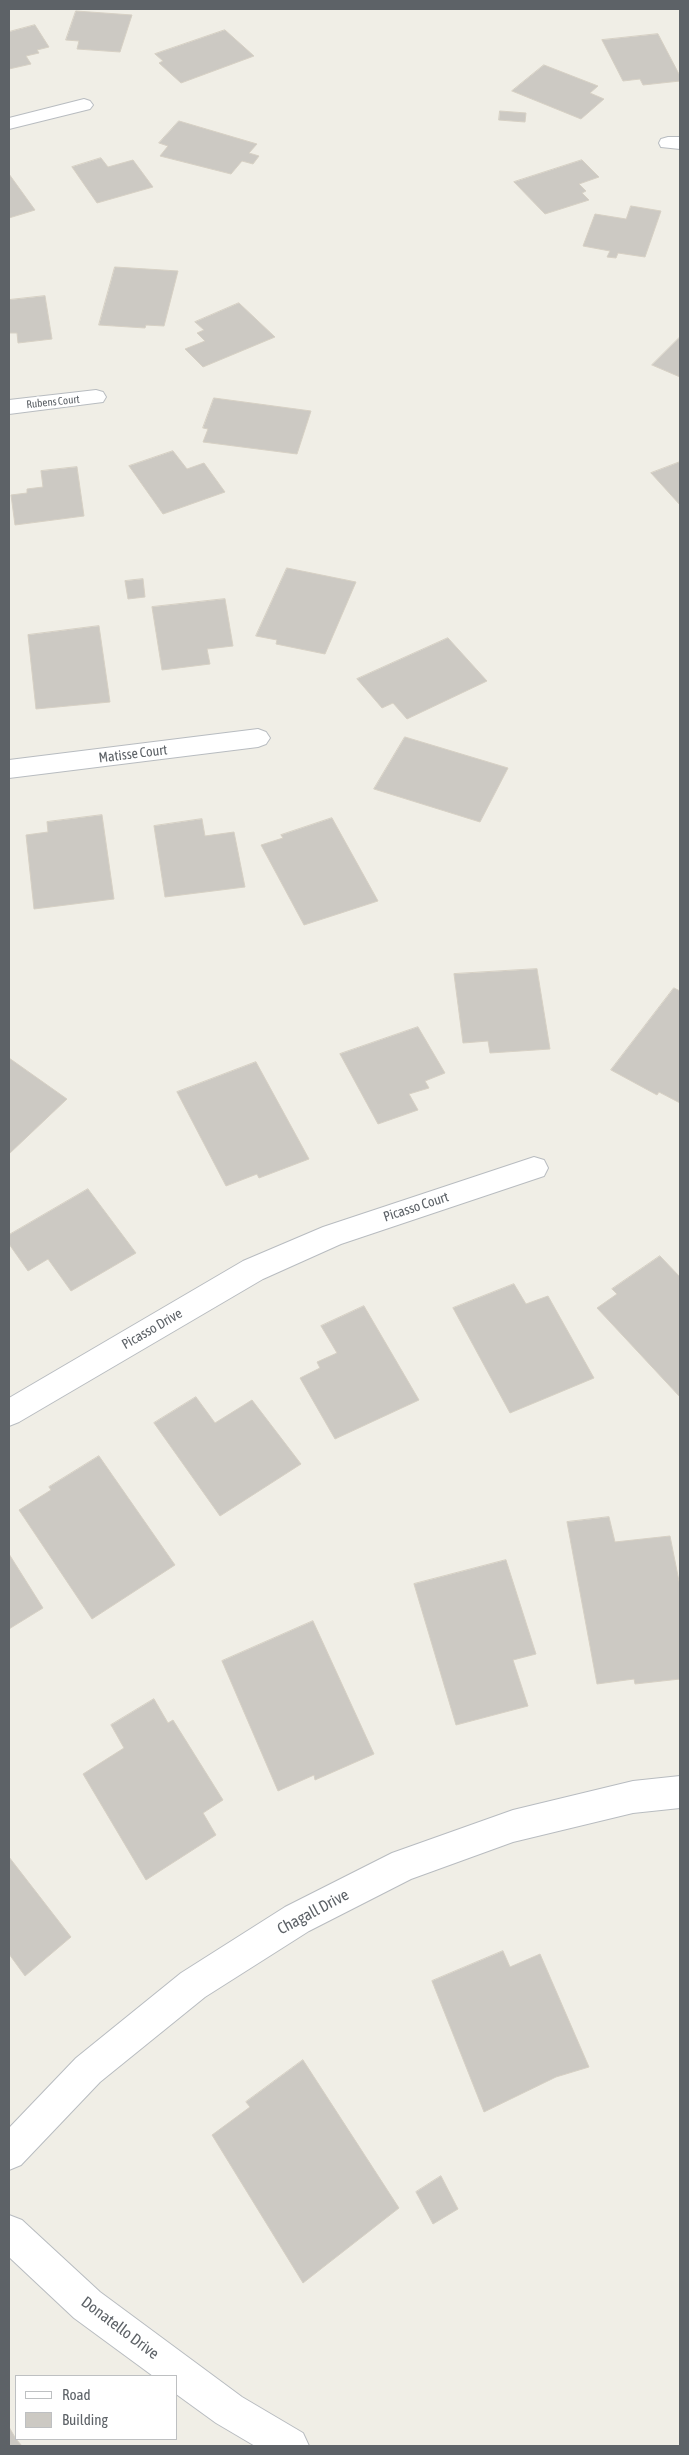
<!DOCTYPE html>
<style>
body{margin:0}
#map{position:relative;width:689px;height:2455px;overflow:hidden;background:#f0eee6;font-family:"Asap Condensed",sans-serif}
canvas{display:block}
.frame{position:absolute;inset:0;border:10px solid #5d6267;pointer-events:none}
.legend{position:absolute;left:15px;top:2375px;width:162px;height:65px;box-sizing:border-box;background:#fff;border:1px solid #bec0c2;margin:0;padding:6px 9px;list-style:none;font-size:15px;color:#5d6267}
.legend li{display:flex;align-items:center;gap:10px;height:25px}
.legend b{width:25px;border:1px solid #bec0c2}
</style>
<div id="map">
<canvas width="689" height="2455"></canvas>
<div class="frame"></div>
<ul class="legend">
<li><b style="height:6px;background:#fff"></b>Road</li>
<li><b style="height:14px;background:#ccc9c3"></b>Building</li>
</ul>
</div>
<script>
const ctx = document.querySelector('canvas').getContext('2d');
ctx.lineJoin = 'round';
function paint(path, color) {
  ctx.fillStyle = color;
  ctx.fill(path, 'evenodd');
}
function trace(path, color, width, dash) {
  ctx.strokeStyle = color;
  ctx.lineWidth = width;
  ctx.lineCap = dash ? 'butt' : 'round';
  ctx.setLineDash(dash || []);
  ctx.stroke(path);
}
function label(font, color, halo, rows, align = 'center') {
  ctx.font = font + ' "Asap Condensed",sans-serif';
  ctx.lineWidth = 4.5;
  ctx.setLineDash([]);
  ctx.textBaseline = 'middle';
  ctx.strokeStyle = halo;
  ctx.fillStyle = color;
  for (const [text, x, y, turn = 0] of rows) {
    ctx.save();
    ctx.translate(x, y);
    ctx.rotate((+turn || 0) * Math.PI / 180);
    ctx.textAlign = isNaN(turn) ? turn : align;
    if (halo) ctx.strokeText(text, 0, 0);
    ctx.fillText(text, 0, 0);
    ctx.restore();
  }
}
const building = new Path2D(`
 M 76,11 L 132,15 L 120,52 L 77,49 L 79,41 L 66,40 Z
 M 35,25 L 49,47 L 37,50 L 39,53 L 26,56 L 31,64 L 9,69 L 9,32 Z
 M 225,30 L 254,56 L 181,83 L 159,63 L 163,61 L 155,54 Z
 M 658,34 L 680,76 L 680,81 L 643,85 L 640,79 L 623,81 L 602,40 Z
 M 544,65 L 598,86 L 590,93 L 604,99 L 581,119 L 512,91 Z
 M 500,111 L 526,113 L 525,122 L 499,120 Z
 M 179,121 L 257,144 L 249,153 L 259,156 L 253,164 L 242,161 L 231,174 L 160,156 L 168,146 L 159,143 Z
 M 101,158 L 108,167 L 133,160 L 153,187 L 97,203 L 72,167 Z
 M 582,160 L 599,177 L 579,184 L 586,191 L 582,193 L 589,200 L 545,214 L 514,182 Z
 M 9,174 L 35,210 L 9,218 Z
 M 631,206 L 661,211 L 645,257 L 618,253 L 616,258 L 607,257 L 610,251 L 583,246 L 595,214 L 626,219 Z
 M 115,267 L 178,271 L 164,326 L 146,325 L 145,328 L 99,325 Z
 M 45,296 L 52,339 L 18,343 L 17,333 L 9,333 L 9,300 Z
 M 239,303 L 275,337 L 203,367 L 185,349 L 205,341 L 197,333 L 204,330 L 195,322 Z
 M 680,337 L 680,377 L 652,365 Z
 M 214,398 L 311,411 L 297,454 L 203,442 L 208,429 L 203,428 Z
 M 173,451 L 187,469 L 204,463 L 225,492 L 163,514 L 129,466 Z
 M 680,462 L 680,505 L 651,473 Z
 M 77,467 L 84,516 L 15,525 L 11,495 L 27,493 L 27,489 L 43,487 L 41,471 Z
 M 287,568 L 356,582 L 325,654 L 276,644 L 277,640 L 256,636 Z
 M 143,579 L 145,597 L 128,599 L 125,581 Z
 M 225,599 L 233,646 L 207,649 L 210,664 L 162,670 L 152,607 Z
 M 99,626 L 110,702 L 36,709 L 28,635 Z
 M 448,638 L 487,681 L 407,719 L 393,703 L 382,708 L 357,679 Z
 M 405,737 L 508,768 L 480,822 L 374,789 Z
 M 102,815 L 114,899 L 34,909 L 26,835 L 48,832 L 47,822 Z
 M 332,818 L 378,901 L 304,925 L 261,845 L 283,838 L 281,835 Z
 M 202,819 L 205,836 L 234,832 L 245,887 L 165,897 L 154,826 Z
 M 537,969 L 550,1049 L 490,1053 L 488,1041 L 463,1043 L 454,974 Z
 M 674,988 L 680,991 L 680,1103 L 659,1092 L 657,1095 L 611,1070 Z
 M 418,1027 L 445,1073 L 425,1081 L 429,1088 L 409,1094 L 418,1110 L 378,1124 L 340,1054 Z
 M 9,1058 L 67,1099 L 9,1154 Z
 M 256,1062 L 309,1159 L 259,1178 L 257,1174 L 226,1186 L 177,1092 Z
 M 88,1189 L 136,1253 L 71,1291 L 48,1259 L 28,1271 L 9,1244 L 9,1235 Z
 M 660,1256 L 680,1277 L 680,1397 L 597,1308 L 617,1294 L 612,1289 Z
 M 514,1284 L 526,1304 L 548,1296 L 594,1378 L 510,1413 L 453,1308 Z
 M 364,1306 L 419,1400 L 335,1439 L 300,1378 L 320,1368 L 317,1362 L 337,1353 L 321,1326 Z
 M 196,1397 L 215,1423 L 252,1400 L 301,1464 L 220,1516 L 154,1423 Z
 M 99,1456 L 175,1565 L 92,1619 L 19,1510 L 51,1490 L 49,1487 Z
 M 609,1517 L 615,1542 L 670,1536 L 680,1586 L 680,1679 L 635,1684 L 634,1679 L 597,1684 L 567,1522 Z
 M 9,1554 L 43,1608 L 9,1629 Z
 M 506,1560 L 536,1654 L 513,1660 L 528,1706 L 456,1725 L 414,1584 Z
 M 313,1621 L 374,1754 L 315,1780 L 314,1775 L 278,1791 L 222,1661 Z
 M 154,1699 L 168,1723 L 173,1720 L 223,1800 L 203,1813 L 216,1835 L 146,1880 L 83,1774 L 124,1748 L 111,1725 Z
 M 9,1857 L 71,1937 L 25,1976 L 9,1954 Z
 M 503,1951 L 510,1967 L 540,1954 L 589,2067 L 556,2077 L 484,2112 L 432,1981 Z
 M 303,2060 L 399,2208 L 303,2283 L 212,2135 L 250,2107 L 246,2102 Z
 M 441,2176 L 458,2209 L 433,2224 L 416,2192 Z
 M 9,2427 L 16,2439 L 22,2446 L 9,2446 Z`);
const minor = new Path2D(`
 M 84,99 L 90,101 L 93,105 L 90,109 L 9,129 L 9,118 Z
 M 668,137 L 680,137 L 680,149 L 661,147 L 659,143 L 661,139 Z
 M 96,390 L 103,392 L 106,397 L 103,402 L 9,414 L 9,400 Z
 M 258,729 L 266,732 L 270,738 L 266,744 L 258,747 L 9,778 L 9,760 Z
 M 534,1157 L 544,1160 L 548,1168 L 544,1176 L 341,1244 L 263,1279 L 19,1422 L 9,1426 L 9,1398 L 243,1261 L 323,1227 Z
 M 680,1776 L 680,1808 L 633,1813 L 513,1842 L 411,1879 L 309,1931 L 205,1997 L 100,2082 L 21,2165 L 9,2170 L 9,2128 L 76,2058 L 181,1973 L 285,1907 L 392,1853 L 513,1810 L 633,1781 Z
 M 9,2215 L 22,2220 L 100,2292 L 242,2397 L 303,2433 L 309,2446 L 255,2446 L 216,2423 L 176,2394 L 176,2376 L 153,2376 L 74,2318 L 9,2257 Z`);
const farStreetnames = [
 ["Rubens Court",53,402,-6]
];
const streetNames = [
 ["Matisse Court",133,754,-7],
 ["Picasso Court",416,1207,-18],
 ["Picasso Drive",152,1329,-30]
];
const nearStreetnames = [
 ["Chagall Drive",313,1912,-28],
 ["Donatello Drive",120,2328,37]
];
paint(building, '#ccc9c3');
trace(building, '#d6d0c4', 1);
trace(minor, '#b8bcc0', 2);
paint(minor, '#fff');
label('11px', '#5d6267', '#fff', farStreetnames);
label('14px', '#5d6267', '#fff', streetNames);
label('16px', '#5d6267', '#fff', nearStreetnames);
</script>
